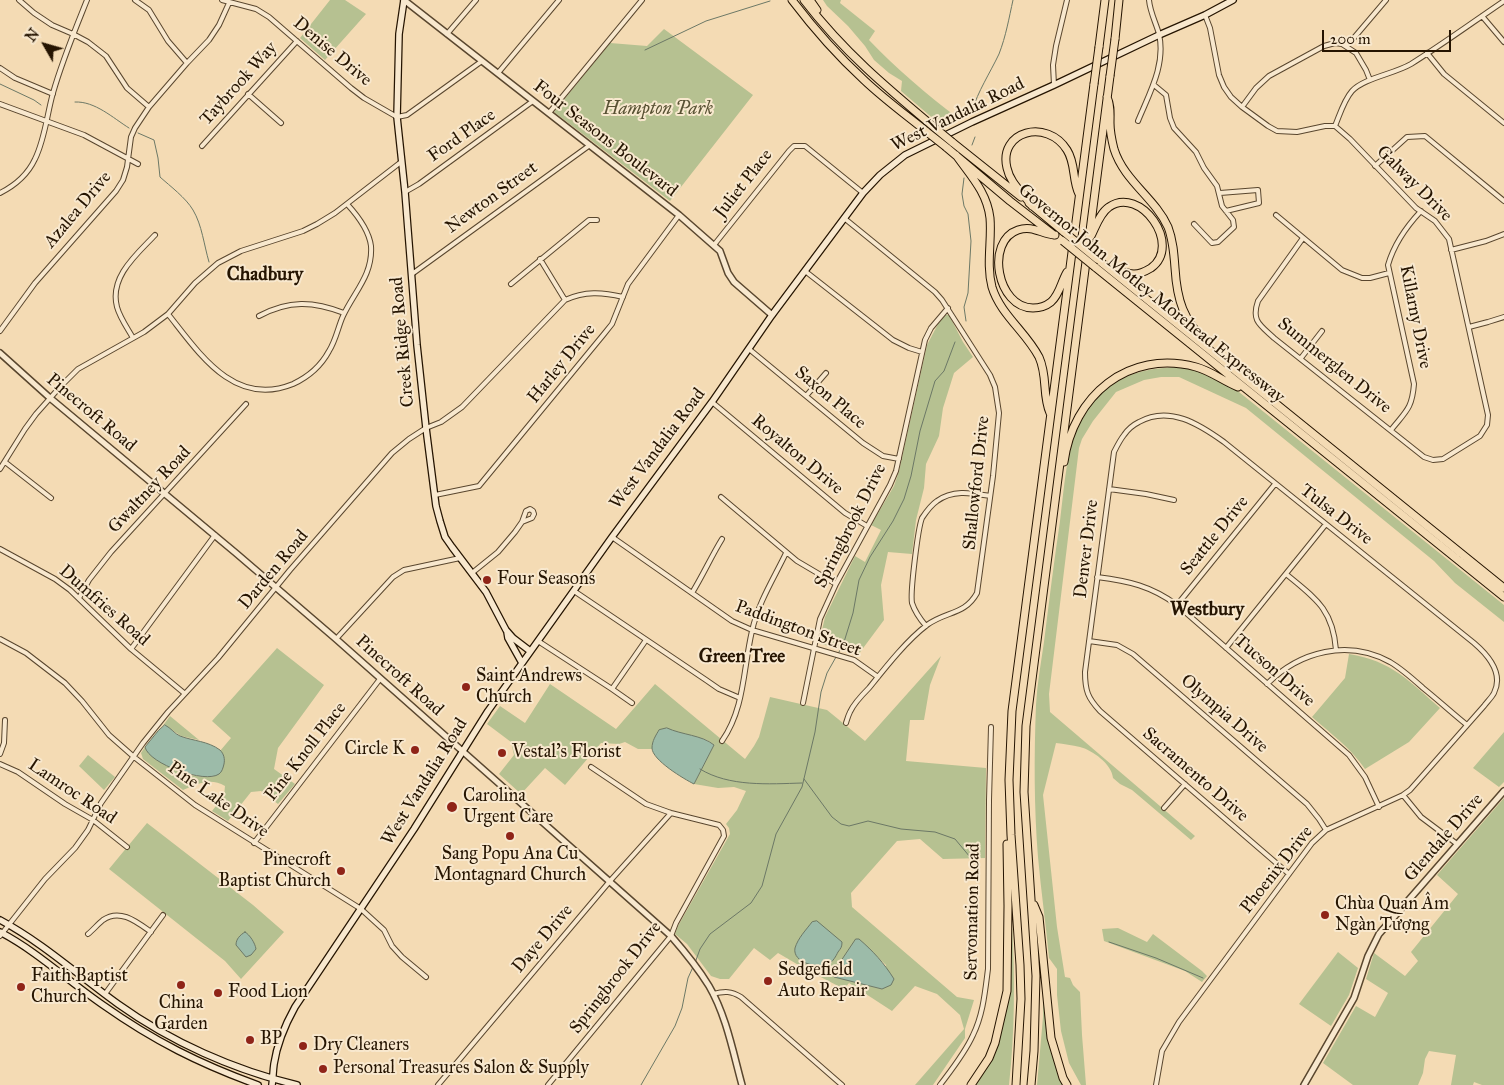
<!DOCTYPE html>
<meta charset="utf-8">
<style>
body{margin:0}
#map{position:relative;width:1504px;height:1085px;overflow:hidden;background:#f4dbb4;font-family:"IM FELL Great Primer",serif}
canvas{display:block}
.north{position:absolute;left:20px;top:20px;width:50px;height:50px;-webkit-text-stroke:4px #f8e8ce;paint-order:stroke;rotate:308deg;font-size:14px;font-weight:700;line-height:20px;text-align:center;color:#251401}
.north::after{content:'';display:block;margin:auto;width:18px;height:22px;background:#251401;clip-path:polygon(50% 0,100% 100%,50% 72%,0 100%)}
.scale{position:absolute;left:1322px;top:30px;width:129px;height:22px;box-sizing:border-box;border:2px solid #251401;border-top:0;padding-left:6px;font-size:15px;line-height:18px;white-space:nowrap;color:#251401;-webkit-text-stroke:4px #f8e8ce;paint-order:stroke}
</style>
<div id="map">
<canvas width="1504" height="1085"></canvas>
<div class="north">N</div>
<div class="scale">200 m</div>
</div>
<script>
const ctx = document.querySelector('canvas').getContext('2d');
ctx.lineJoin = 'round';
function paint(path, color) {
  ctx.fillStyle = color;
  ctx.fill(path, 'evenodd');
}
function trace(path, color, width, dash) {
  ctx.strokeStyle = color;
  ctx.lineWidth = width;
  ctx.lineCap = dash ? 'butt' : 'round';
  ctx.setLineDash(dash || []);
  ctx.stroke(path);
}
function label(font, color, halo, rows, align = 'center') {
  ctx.font = font + ' "IM FELL Great Primer",serif';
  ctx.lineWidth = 4;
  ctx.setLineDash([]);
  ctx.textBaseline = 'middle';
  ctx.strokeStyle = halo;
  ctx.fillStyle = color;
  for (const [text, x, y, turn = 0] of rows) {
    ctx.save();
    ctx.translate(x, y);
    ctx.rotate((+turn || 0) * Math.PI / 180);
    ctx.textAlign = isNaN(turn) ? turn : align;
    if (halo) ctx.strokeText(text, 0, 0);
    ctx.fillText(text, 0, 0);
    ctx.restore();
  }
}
const green = new Path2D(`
 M 330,0 L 345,0 L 366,14 L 325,60 L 300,38 Z
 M 823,0 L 841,0 L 840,3 L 875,31 L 869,40 C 896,68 926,94 958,118 L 943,127 L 901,91 L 902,81 L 889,73 L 874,60 L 865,46 L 848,26 L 827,6 Z
 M 664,29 L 753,95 L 670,201 L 554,112 L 610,43 L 647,46 Z
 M 945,315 L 949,315 L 963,342 L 973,357 L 954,373 L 943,408 L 939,436 L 926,464 L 924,488 L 916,520 L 912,554 L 888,552 L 881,585 L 884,620 L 858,655 L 845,650 L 821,644 L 819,643 L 825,617 L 855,556 L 865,562 L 881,530 L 871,525 L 894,486 L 899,471 L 927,345 L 938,324 Z
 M 1176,367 C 1200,370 1214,377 1234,388 L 1504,605 L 1504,622 L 1455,583 L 1434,561 L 1246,408 L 1179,377 L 1161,377 L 1144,380 L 1116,392 L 1093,421 L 1082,439 L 1079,448 L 1049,694 L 1050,712 L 1195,836 L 1191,840 L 1132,790 L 1120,784 L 1113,778 C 1112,764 1092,750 1080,747 C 1072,745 1064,744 1056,743 L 1043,795 L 1057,927 L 1065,977 L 1070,978 L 1073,985 L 1080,992 L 1082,1035 L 1086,1085 L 1081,1085 L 1069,1063 L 1061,1031 L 1057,995 L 1057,969 L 1049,958 C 1046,925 1041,891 1038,857 C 1034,807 1034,756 1036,705 C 1037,684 1041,663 1044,642 C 1049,602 1054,561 1060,521 C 1064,491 1067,439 1083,415 C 1106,379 1135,369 1176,367 Z
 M 277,648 L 324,685 L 278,748 L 274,769 L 295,784 L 278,804 L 261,791 L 251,792 L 228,821 L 212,811 L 224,796 L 225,786 C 210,777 198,784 183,790 L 143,759 L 141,753 L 145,747 C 148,756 179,774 188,775 C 196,776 205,777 213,777 L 223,755 L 220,751 L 231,738 L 212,721 Z
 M 1349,654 C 1392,661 1409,681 1440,708 L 1409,742 L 1365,769 C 1351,748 1331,734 1312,717 L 1345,678 Z
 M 941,656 L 930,685 L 924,720 L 910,720 L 906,761 L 986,768 L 985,858 L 943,859 L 920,839 L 897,841 L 851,893 L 852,907 L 957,997 L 974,1000 L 965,1029 L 965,1038 L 933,1085 L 915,1085 L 964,1029 L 960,1015 L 937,994 L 915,986 L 892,1011 L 849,983 L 844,989 L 807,970 L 778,953 L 770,960 L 754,948 L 729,979 L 720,979 L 711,976 L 687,944 L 675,934 L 678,926 L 730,834 L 729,828 L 726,824 L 737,810 L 746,791 L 734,787 L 718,788 L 694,784 L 714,745 L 707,740 L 677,733 L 667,728 L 654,740 L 652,749 L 638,749 L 625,742 L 619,744 L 601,743 L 565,785 L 545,768 L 521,794 L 499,774 L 514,755 L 511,742 L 487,724 L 500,706 L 525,723 L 550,684 L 616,729 L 655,684 L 745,759 L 754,746 L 759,737 L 770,697 L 827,710 L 865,741 ZM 858,939 L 886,965 L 882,989 L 834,977 L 832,975 L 856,940 Z
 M 170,716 L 199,740 L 181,736 L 165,725 L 162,727 Z
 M 1504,732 L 1504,782 L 1499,787 L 1473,768 Z
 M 88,755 L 115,777 L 104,790 L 79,766 Z
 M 1504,798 L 1504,1085 L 1482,1085 L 1474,1082 L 1473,1085 L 1451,1085 L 1456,1055 L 1429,1051 L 1425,1059 L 1423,1073 L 1418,1085 L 1353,1085 L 1323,1063 L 1356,1006 L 1375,1017 L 1388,993 L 1366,979 L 1374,953 L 1405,976 L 1418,961 L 1411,952 L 1458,894 L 1437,875 Z
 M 147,823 L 253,905 L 284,932 L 241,979 L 225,961 L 109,869 Z
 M 1012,924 C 1015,978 1015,1031 1009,1085 L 975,1085 L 1006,1012 L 1011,925 Z
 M 1118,928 L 1147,942 L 1153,934 L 1202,971 L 1207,976 L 1202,982 L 1185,971 L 1104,941 L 1102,929 Z
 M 1338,952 L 1358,968 L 1349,995 L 1331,1026 L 1299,1004 Z
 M 1043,983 L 1047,1017 L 1065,1085 L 1037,1085 L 1043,1017 Z`);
const water = new Path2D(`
 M 165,725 C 171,728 175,734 180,736 C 193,741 208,741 220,750 C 224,754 225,759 224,764 C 223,768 222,772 219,774 C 205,784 149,764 145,747 L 158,731 Z
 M 667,728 C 682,735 702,735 714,745 L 694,784 C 684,779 652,760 652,748 C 652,741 656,735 659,730 Z
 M 817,921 L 842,942 C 842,947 841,948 838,952 C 836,956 833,962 828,964 C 819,969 792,963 795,948 C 798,938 806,930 812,922 Z
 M 245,932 C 250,935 255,943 256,949 L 251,955 L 246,957 L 236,945 C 236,939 240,935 245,932 Z
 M 856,939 L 859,939 C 873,951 884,963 894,979 L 891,985 L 882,989 L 834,977 L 832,975 Z`);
const stream = new Path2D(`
 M 645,50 L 706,21 L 770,1
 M 0,84 L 34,100 L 41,105
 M 75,102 C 95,101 113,118 129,128
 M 972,111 C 978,91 990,73 999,54 C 1006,36 1009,18 1013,0
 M 138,133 L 154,140 L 158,158 L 160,177 C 170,186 186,198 193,210 C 202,225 204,245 209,262
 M 972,145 L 975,137
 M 964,178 L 962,194 L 964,206 L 968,214 L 971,241 L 968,293 L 964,307 L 966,321
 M 838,654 L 844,642 L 853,613 L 859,580 L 870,557 L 893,521 L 904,499 L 911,476 L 920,431 L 935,381 L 944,371 L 955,342
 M 700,769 C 729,787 769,784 802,783
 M 804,779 L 832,817 L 841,824 L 849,826 L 868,821 L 901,829 L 935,832 L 955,839 L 970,857
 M 1109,942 L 1156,958 L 1203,978
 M 695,963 L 700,949 L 710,934 L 751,903 L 762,886 L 776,834 L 802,787 L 815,732 L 821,692 L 827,673 L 836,657
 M 641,1085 L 675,1026 L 682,1008 L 688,978 L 693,967`);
const minor = new Path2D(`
 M 19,0 L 34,13 L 52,25 L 73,34 L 88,42 L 106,56 L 127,88 L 149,107
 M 135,0 L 149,10 L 168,41 L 187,63
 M 222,0 L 256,9 L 269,17 L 351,88 L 364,98 L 397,117 L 407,115 L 482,61
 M 1205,15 L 1210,28 L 1219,75 L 1224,87 L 1231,97 L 1242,107 L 1268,126 L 1277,131 L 1297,132 L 1325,126 L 1335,126 L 1350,139 L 1416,208 L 1435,221 L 1449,239 L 1488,415 L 1487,425 L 1480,436 L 1443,459 L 1433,460 L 1424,457 L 1274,338 C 1260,325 1251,321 1258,301 L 1303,238
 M 1482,16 L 1504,42
 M 447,34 L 476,0
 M 1347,46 L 1386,0
 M 1427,53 L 1444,74 L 1504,123
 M 0,68 L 15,78 L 53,94
 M 498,73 L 559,0
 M 1054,85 L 1053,65 L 1056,46 L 1067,0
 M 1154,85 L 1166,95 L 1170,118 L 1174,128 L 1196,152 L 1204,168 L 1217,186 L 1222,206 L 1233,220 L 1234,227 L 1218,242 L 1212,243 L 1194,224
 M 248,94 L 281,123
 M 0,104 L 84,135 L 138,164
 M 1242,107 L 1256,88 L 1269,76 L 1324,46 L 1335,43 L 1342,44 L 1356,53 L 1366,70 L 1370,80
 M 549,113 L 642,0
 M 1138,121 C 1149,94 1166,65 1159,34 C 1156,23 1150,12 1149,0
 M 1335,126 C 1340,114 1344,100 1352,91 C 1364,78 1394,74 1411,64 C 1443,44 1473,22 1504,1
 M 202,146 L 297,41
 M 1375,166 L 1407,137 L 1425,136 L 1504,201
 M 405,192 L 419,184 L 533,101
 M 0,193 C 14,186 28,174 35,159 C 45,139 47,114 53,93 C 62,61 75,30 87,0
 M 1220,193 L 1258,190 L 1259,203 L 1226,211
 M 1276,215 L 1342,270 L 1362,278 L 1370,278 L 1389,273
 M 844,218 L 935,292 L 942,300 L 990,375 L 995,387 L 999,413 L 993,476 L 977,593 C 965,615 946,611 927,625 C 906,641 885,668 869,688 C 862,695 854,703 850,712 C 848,716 847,720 846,723
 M 714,245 L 789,151 L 794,146 L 805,146 L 863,193
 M 1451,250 L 1486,241 L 1504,234
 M 540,259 L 565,300
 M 805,271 L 893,340 L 909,348 L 922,352
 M 412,274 L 590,145
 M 511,284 L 589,220 L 597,220
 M 168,314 C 199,353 234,408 293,384 C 308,377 321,366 329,351 C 336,340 338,327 343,316 C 354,292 373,275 371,246 C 369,230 358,216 347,204
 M 259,316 C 289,300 313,301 344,313
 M 1469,327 L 1488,322 L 1504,317
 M 0,331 L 35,283 L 116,191 L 123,180 L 127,167 L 131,137 L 135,128 L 149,107 L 187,63 L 209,40 L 219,25 L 229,3
 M 133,338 C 128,329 120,318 117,307 C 109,277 137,254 155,235
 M 749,349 L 863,443 L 883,456 L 899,459
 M 1301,358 L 1322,331
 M 806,396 L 826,373
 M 712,402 L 845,513 L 867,526
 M 1391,430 C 1406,411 1412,409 1414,384 L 1388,265 C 1394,244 1406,227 1421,211
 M 5,462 L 51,498
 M 0,469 L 25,429 L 36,414 L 60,387 L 78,369 L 144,332 L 168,314 L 195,283 L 218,263 L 241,251 L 303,231 L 317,224 L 335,213 L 401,162
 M 1109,489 L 1146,494 L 1174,500
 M 435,495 L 479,486 L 604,334 L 612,324 L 628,284 L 679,215
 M 721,497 L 797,561 L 836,584
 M 612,537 L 732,621 L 752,630 L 854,660 L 878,677
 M 0,549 L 55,579 L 70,590 L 131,649 L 184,693
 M 472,573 L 498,552 L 515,532 L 522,522 L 532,518 L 534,514 L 533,511 L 530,509 L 526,511 L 522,522
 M 1286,574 C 1315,598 1333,609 1336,650
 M 1097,577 C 1129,581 1151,586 1177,605 L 1349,755 L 1365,777 L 1379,807
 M 574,591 L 706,680 L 719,689 L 740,698
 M 692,593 C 703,575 711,557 722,539
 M 79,598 L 89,580 L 111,552 L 246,404
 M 1177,605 L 1275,484
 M 926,626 C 920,619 915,612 912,603 C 910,592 918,528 922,518 C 926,512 931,505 937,501 C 953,489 972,493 990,496
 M 0,639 L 26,653 L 65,683 L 82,701 L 109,735 L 134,757 L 195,805 L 361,909 L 384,930 L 392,946 L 402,957 L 426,977
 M 336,639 L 393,577 L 404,570 L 460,558
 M 538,641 L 612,689 L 632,703
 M 1089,641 L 1117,645 L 1133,654 L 1307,804 L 1319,819 L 1326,830
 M 1226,648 L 1326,524
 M 131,649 L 215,535
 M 1267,684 C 1300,651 1348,639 1390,662 C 1402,669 1413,679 1423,688 C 1438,700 1452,713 1467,725
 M 612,689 L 646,640
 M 803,703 L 820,619 L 836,584 L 890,485 L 896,471 L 925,340 L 931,328 L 948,308
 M 722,741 C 745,708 743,669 752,631 C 758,603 774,578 786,553
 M 0,754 L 4,743 L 5,720
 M 0,764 L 18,772 L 65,804 L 93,820 L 127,847
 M 1403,795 L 1421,817 L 1457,844
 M 1164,808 L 1185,784
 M 254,843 L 380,679
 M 88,934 C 93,930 98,924 103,920 C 120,908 137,922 151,932
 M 0,936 L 45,879 L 75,848 L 88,830 L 101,803 L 143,743 L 168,712 L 218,658 L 290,570 L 392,453 L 409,439 L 426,428 L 441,422 L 462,407 L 565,300 C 585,291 602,292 623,297
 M 105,994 L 163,915
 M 713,994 C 725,991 731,991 741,997 L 842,1085
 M 438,1085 L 610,881 L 671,813
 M 548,1085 L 671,936 L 676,923 L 724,836 L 723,830 L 719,825 L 671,813 L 646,804 L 591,767
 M 940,1085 C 952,1069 965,1053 973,1035 C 983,1015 985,992 988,969 L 989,800 L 991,727
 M 1156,1085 L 1162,1051 L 1179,1022 L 1312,843 L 1326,830 L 1403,795 L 1410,790 L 1484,706 C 1487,702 1492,697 1494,693 C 1504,673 1488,655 1474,643 L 1224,442 C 1199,424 1169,405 1139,422 C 1133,425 1128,429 1124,435 C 1120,440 1117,446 1114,452 L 1085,672 C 1085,691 1088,698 1100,711 L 1289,874`);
const tertiary = new Path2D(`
 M 404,0 L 679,215 L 720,251 L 728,273 L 734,282 L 772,315
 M 0,353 L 50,398 L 237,554 L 336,639 L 671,936 C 685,952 698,968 709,986 C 726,1015 733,1052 742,1085
 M 1304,1085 L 1354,998 L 1368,956 L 1379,934 L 1504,791`);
const secondary = new Path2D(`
 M 404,0 L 399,34 L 397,117 L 405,192 L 417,345 L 426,428 L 436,506 L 440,521 L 445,537 L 452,547 L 486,592 L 506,630 L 513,638 L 530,651
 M 507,632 L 508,638 L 522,663
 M 0,920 C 43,943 79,976 118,1004 C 171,1042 234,1070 297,1085
 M 0,932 C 38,952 68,981 103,1005 C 154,1041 200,1064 258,1085
 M 272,1085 C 273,1078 273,1071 274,1064 C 277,1044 285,1025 295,1007 L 414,829 L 488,711 L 612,537 L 712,402 L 772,315 L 863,193 L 880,175 L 905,155 L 972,122 L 1054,85 L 1159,35 L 1205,15 L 1233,0`);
const motorway = new Path2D(`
 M 792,0 C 814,29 838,56 864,80 C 884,99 906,115 927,132
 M 804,0 C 843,51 886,87 935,128
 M 810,0 L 817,10
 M 1115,39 L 1119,0
 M 1099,47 L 1105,0
 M 1107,97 C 1111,106 1110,113 1110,123 C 1110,132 1112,141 1114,149 C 1124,181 1155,198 1168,227 C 1173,240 1174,254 1175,268 C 1177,300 1183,320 1207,343
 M 952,142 L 1021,197
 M 946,147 L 1010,201 L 1054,235
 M 956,155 C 970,175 987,192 990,218 C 992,241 986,264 992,287 C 1000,314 1026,332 1039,357 C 1048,377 1042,395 1050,413
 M 1029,203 L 1064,232
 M 1032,206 C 1023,193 1010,183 1007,168 C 998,131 1047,118 1067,150 C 1076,164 1072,180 1079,194
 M 1055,235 C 1041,234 1033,225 1018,230 C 985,241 997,308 1033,308 C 1040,308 1046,306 1051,302 C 1060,294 1061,282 1067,272
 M 1091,236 C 1096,226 1100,213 1109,207 C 1140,185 1183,245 1151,268 C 1146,271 1140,274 1134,274 C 1126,274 1119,270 1111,268
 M 1097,259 L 1504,588
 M 1095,267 L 1504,597
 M 1064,462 C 1073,396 1128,349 1196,367 C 1211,371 1223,381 1238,387
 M 1034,905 L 1039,917 L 1051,1038 L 1063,1078 L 1067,1085
 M 971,1085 L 989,1058 L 995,1043 L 1007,991 L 1008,906 L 1007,844
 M 1016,1085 L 1021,999 L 1020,965 L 1011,835 L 1009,780 L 1012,711 L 1094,84
 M 1031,1085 L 1034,1051 L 1036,976 L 1024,792 L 1026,726 L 1110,76`);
const motorwayBridge = new Path2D(`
 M 1110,76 L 1115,39
 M 1094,84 L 1099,47
 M 935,128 L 952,142
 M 927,132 L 946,147
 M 1064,232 L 1097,259
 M 1063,241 L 1095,267`);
const markers = [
 [487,580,5,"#8f2418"],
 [466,687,5,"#8f2418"],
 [415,750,5,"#8f2418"],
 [502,753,5,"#8f2418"],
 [452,807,6,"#8f2418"],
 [510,836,5,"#8f2418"],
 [341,871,5,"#8f2418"],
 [1325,915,5,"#8f2418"],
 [768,981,5,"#8f2418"],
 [181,985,5,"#8f2418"],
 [21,987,5,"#8f2418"],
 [218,993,5,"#8f2418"],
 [250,1040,5,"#8f2418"],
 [303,1046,5,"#8f2418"],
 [323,1069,5,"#8f2418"]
];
const streetNames = [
 ["Denise Drive",332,52,40],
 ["Taybrook Way",239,84,-48],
 ["West Vandalia Road",958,115,-26],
 ["Ford Place",462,136,-35],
 ["Four Seasons Boulevard",605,139,38],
 ["Juliet Place",744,184,-52],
 ["Galway Drive",1414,184,45],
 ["Newton Street",492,198,-36],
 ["Azalea Drive",78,210,-50],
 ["Governor John Motley Morehead Expressway",1151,294,39],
 ["Killarny Drive",1415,317,79],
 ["Creek Ridge Road",403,342,-95],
 ["Harley Drive",562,364,-51],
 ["Summerglen Drive",1334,366,39],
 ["Saxon Place",830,398,40],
 ["Pinecroft Road",91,413,40],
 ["West Vandalia Road",658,449,-53],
 ["Royalton Drive",797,455,40],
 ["Shallowford Drive",977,483,-84],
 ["Gwaltney Road",150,490,-47],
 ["Tulsa Drive",1336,515,38],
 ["Springbrook Drive",851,526,-63],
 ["Seattle Drive",1215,536,-51],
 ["Denver Drive",1087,549,-83],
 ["Darden Road",274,570,-50],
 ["Dumfries Road",104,606,41],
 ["Paddington Street",798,629,20],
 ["Tucson Drive",1274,671,41],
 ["Pinecroft Road",399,676,42],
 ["Olympia Drive",1224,714,41],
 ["Pine Knoll Place",306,752,-52],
 ["Sacramento Drive",1195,775,41],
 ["West Vandalia Road",425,782,-58],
 ["Lamroc Road",72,792,34],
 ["Pine Lake Drive",218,800,35],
 ["Glendale Drive",1444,838,-49],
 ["Phoenix Drive",1277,870,-52],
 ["Servomation Road",973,912,-89],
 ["Daye Drive",543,939,-50],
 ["Springbrook Drive",616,978,-52]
];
const parkNames = [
 ["Hampton Park",658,110]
];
const poiNames = [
 ["Four Seasons",497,580],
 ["Saint Andrews",476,677],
 ["Church",476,698],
 ["Circle K",405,750,"right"],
 ["Vestal's Florist",512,753],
 ["Carolina",463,797],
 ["Urgent Care",463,818],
 ["Sang Popu Ana Cu",510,855,"center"],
 ["Montagnard Church",510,876,"center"],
 ["Pinecroft",331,861,"right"],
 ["Baptist Church",331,882,"right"],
 ["Chùa Quan Âm",1335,905],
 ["Ngàn Tượng",1335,926],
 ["Sedgefield",778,971],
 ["Auto Repair",778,992],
 ["Faith Baptist",31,977],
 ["Church",31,998],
 ["Food Lion",228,993],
 ["China",181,1004,"center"],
 ["Garden",181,1025,"center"],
 ["BP",260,1040],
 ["Dry Cleaners",313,1046],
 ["Personal Treasures Salon & Supply",333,1069]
];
const neighbourhoodNames = [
 ["Chadbury",265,275],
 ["Westbury",1207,610],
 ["Green Tree",742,657]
];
paint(green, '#b6c191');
paint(water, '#9cbba9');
trace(water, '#6c7866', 1);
trace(stream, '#6c7866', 1);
trace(minor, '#59462e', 6);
trace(tertiary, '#59462e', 8);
trace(secondary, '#251401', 8);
trace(motorway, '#251401', 9);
trace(minor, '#f8e8ce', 4);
trace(tertiary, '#f8e8ce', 5);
trace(secondary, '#f8e8ce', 5.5);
trace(motorway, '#f4dbb4', 7);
trace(motorwayBridge, '#251401', 9, []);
trace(motorwayBridge, '#f4dbb4', 7);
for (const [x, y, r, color] of markers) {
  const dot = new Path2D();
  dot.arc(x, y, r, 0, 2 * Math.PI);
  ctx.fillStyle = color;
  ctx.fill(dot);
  trace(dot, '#f8e8ce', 2);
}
label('18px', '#251401', '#f8e8ce', streetNames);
label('italic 18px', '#585133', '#f8e8ce', parkNames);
label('18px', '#251401', '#f8e8ce', poiNames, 'left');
label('bold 19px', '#251401', '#f8e8ce', neighbourhoodNames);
</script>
